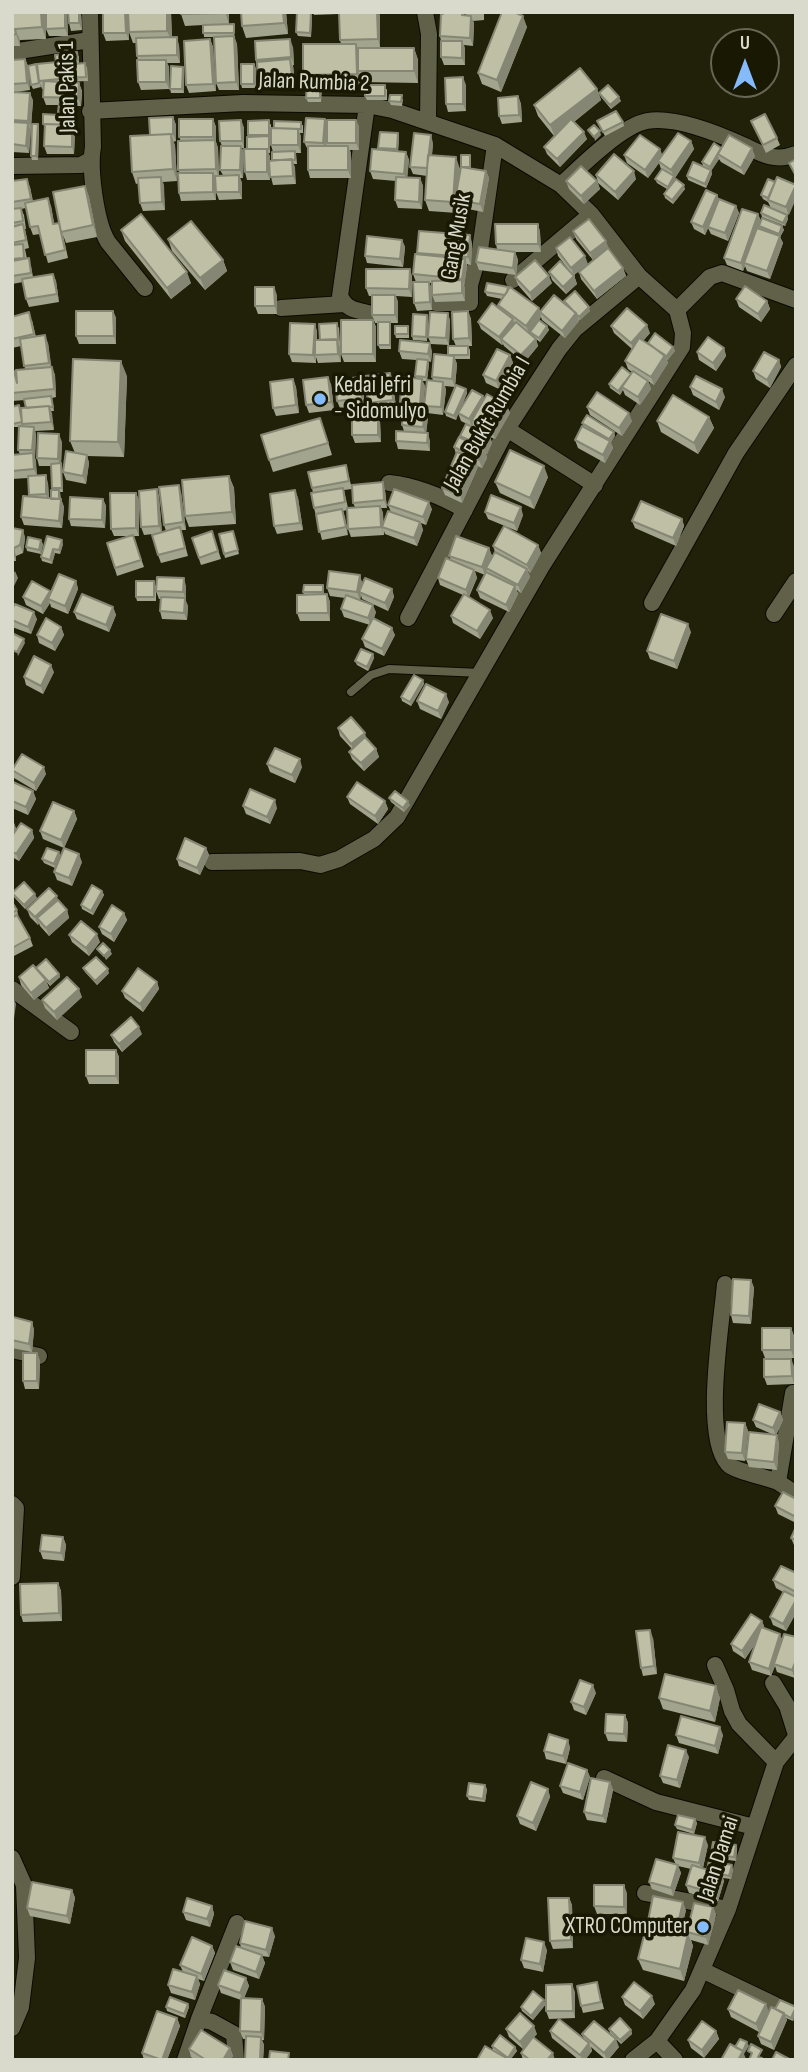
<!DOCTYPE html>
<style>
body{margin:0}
#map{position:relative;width:808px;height:2072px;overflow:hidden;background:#21210a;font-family:"Sofia Sans Condensed",sans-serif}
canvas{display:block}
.frame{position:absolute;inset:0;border:14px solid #d9dacc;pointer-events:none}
.north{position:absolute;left:710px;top:28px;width:70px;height:70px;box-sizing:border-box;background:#181803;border:2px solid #656653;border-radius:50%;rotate:0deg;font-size:19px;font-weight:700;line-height:28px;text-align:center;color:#d9dacc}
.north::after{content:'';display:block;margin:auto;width:24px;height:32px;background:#86bbfb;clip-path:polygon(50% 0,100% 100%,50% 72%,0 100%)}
</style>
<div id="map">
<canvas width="808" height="2072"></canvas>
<div class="frame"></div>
<div class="north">U</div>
</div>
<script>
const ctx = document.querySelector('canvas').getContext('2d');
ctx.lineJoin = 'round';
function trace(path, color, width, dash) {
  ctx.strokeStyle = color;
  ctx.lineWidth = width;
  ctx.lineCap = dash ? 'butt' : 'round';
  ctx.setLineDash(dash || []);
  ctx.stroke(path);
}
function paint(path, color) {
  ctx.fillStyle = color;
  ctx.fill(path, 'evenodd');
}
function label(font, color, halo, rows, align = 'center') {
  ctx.font = font + ' "Sofia Sans Condensed",sans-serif';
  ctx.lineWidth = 7;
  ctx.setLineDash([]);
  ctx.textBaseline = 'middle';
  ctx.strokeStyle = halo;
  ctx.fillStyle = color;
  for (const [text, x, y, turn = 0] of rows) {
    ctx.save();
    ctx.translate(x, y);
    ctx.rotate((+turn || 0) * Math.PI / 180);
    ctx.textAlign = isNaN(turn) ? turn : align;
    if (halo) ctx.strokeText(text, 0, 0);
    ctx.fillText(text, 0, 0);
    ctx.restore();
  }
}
const service = new Path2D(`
 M 351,692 L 371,675 L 389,669 L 481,673`);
const minor = new Path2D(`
 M 90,12 L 93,147 C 89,169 96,223 108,242 L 145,288
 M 425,12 L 429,34 L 428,121
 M 12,52 L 90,40
 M 367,105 L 340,296 C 346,309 355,310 368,313
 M 90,111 L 243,103 L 367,105 L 392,110 L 495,145 L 561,185 L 591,214
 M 12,166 L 81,165 L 90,160
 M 561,185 C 580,167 621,126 647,121 C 675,116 719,134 745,146 C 763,155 776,162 796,154
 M 513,280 L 591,214 L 639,276 L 677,310
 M 436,303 L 470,303 L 470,285 L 480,250 L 495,145
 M 281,308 L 344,304
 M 507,429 L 595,485
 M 389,483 C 416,486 441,496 465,510
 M 652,603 L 736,453 L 796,365
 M 774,614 L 796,581
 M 408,618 L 507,429 L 559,349 L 575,329 L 639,276
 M 212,862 L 300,861 L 320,865 L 339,859 L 374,839 L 397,817 L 542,566 L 682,347 L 683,333 L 677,310 L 710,277 L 722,273 L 796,300
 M 12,989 L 71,1032
 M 725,1284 C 722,1322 702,1436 728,1464 C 734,1471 766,1477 778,1482
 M 12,1350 L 39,1356
 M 793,1393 L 778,1482 L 796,1494
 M 12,1504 L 16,1508 L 12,1577
 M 715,1665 L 726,1690 L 732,1711 L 739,1724 L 776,1762
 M 773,1683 L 787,1706 L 796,1735
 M 604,1778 L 656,1802 L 754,1827
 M 12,1858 L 24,1885 L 27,1958 L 21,2007 L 12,2028
 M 645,1893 L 728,1909
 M 702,1970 L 775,2005
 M 199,2019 L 237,1923
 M 657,2041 L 675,2060
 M 185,2060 L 199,2019 L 212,2022 L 234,2034 L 236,2060
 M 633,2060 L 657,2041 L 693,1990 L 728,1909 L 776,1762 L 796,1737`);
const wall = new Path2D(`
 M 12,12 L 45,12 L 46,39 L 20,40 L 20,46 L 12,46 Z
 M 46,12 L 67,12 L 68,36 L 49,36 L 46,29 Z
 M 81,12 L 82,30 L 71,31 L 69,23 Z
 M 128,12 L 129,40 L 106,41 L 103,33 Z
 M 128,12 L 171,12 L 172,38 L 179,45 L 180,63 L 167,63 L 169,67 L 169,89 L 141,90 L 138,82 L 138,60 L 137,56 L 136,43 L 133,43 L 129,32 Z
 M 229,12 L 229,24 L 234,24 L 235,28 L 234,37 L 237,44 L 239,90 L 219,90 L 216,83 L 214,37 L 204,37 L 203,25 L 185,26 L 181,14 Z
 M 286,12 L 288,34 L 246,38 L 242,26 Z
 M 313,12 L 379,12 L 380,47 L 358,47 L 358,49 L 414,48 L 418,60 L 418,83 L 362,82 L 361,78 L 361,85 L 321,86 L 322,89 L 321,102 L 308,102 L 306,98 L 307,84 L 303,75 L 341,44 L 340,40 L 339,14 L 314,15 Z
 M 443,12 L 464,12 L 464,15 L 466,15 L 465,12 L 484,12 L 484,20 L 473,21 L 474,23 L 473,46 L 464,45 L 465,49 L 465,65 L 444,65 L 441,57 L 441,41 L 440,36 Z
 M 489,12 L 540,12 L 540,14 L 519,14 L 527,27 L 501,92 L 482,84 L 478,73 L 502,13 Z
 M 312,15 L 311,37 L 298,36 L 296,32 Z
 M 210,39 L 213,47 L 216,91 L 189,93 L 186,85 Z
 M 293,47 L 294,65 L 293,65 L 295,83 L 261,86 L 258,78 L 256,60 Z
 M 79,56 L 79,64 L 87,67 L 88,81 L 65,82 L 63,66 L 59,66 L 61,82 L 79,83 L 82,91 L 81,106 L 76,106 L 77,117 L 75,117 L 76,119 L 76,129 L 74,129 L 75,132 L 74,154 L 47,154 L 44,146 L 45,128 L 43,124 L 59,115 L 59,105 L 46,105 L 43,97 L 44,88 L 42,89 L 40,83 L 41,87 L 33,89 L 31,85 L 38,71 L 56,62 Z
 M 25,59 L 28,66 L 30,90 L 16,92 L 33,100 L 29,153 L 12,152 L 12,60 Z
 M 183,67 L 184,71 L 184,93 L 171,93 L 170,89 Z
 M 256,68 L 256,88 L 242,88 L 241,84 Z
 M 466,85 L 466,111 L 448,112 L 446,104 Z
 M 387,89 L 387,100 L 367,100 L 365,96 Z
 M 597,89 L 601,100 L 574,122 L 587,139 L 560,167 L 547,154 L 544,147 L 554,136 L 538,116 L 534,105 Z
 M 599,93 L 621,101 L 611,109 L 601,97 Z
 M 518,96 L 521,104 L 522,122 L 502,124 L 499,116 Z
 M 403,99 L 402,106 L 391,105 L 389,101 Z
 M 173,117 L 176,125 L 176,141 L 173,142 L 175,145 L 177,181 L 163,182 L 165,210 L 143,211 L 140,203 L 139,183 L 136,184 L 132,172 L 150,135 Z
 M 213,119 L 216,127 L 216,142 L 218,148 L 219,176 L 223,175 L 220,170 L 222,146 L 220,141 L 241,120 L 244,128 L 244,148 L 242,148 L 244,154 L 243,178 L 240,178 L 242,183 L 242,199 L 219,200 L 216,192 L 216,200 L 181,201 L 179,193 L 180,173 L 178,170 L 181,141 L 179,137 Z
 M 325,119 L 327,124 L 356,120 L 359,127 L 359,150 L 350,150 L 351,154 L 351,178 L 310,178 L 308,170 L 308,150 L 304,142 Z
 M 597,121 L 623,122 L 624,126 L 605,136 Z
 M 751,121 L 777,138 L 780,145 L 766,153 Z
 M 38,124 L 39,128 L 38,160 L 32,160 L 31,156 Z
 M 271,124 L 271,128 L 303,125 L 303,133 L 300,133 L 301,137 L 301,153 L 296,153 L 297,164 L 293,164 L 296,184 L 273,185 L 270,173 L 270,180 L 247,180 L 245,172 L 249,137 L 248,135 ZM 270,138 L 271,138 L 271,145 L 273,152 L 273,161 L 270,161 L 268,153 L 270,153 Z
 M 398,133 L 399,137 L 398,151 L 406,152 L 409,160 L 407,177 L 420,178 L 423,186 L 422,209 L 398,208 L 395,200 L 396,181 L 373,179 L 370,171 L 379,149 Z
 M 691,141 L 694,149 L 675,178 L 685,189 L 673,204 L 665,198 L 664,194 L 667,189 L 657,183 L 655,179 L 661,169 L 659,163 L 648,178 L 627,163 L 624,155 L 660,149 L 662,155 Z
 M 433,143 L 432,155 L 460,169 L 471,159 L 471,168 L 486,171 L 489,178 L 483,212 L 458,207 L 457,205 L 457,213 L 429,211 L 425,200 L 427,176 L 413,174 L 410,167 Z
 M 721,148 L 755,156 L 744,175 L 721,162 L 719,159 L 711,171 L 712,174 L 706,188 L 688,180 L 687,176 L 708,169 L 703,166 L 702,162 Z
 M 596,175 L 636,179 L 618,200 L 598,183 Z
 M 777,177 L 789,215 L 771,208 L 768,202 L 763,199 L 761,195 L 775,182 Z
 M 12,181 L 30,187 L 33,201 L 51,206 L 54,224 L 59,223 L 85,186 L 89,197 L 97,237 L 66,243 L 63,235 L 68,258 L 48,263 L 40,234 L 33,235 L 30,227 L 26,208 L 21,209 L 24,215 L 26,229 L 25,229 L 29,248 L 25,249 L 27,259 L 31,266 L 33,277 L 53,274 L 56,281 L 59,302 L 29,307 L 26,299 L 23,282 L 12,284 Z
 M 566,181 L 597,181 L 600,189 L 584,204 L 569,189 Z
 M 717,195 L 719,199 L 736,206 L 739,213 L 728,241 L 711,234 L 708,228 L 705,235 L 694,229 L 691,222 Z
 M 761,213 L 787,215 L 788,219 L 785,226 L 762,217 Z
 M 758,214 L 761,221 L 782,226 L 784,230 L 780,237 L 783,243 L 770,279 L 747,271 L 745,266 L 743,271 L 727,265 L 724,258 Z
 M 538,224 L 540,232 L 541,252 L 515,252 L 518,260 L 516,275 L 479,270 L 476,262 L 497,249 L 496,244 Z
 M 121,230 L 191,283 L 171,299 L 125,241 Z
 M 573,231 L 609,249 L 608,249 L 623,268 L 626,276 L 597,299 L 581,279 L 579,272 L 593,260 L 576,239 Z
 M 168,239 L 223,260 L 227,271 L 205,290 L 172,251 Z
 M 402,240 L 405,247 L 403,267 L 367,263 L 365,256 Z
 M 472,243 L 471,265 L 467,264 L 467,266 L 464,286 L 465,301 L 435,302 L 432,295 L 432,283 L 429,283 L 432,289 L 432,310 L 417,311 L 414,303 L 416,282 L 413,274 L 417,253 Z
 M 556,248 L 588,264 L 574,275 L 577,284 L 566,294 L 552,280 L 549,272 L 572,274 L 558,256 Z
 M 410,269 L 412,277 L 412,297 L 396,296 L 398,302 L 398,323 L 390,323 L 391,326 L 391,349 L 380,349 L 378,345 L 378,323 L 375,323 L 372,315 L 372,296 L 369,296 L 366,288 Z
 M 515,277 L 552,283 L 532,301 L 518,285 Z
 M 508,287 L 509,289 L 539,308 L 540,311 L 565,303 L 564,301 L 590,311 L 580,320 L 579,319 L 579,321 L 565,338 L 542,320 L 541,317 L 539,320 L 547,326 L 549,330 L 540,342 L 536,339 L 538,346 L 524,363 L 504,346 L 503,344 L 502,345 L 481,329 L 478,322 L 499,308 L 498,305 L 502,299 L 487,296 L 485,292 Z
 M 277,295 L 277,314 L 258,314 L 255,306 Z
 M 736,299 L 767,301 L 770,309 L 761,322 L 739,307 Z
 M 113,311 L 116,318 L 116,344 L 79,344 L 76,336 Z
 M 468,311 L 471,319 L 472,346 L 461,346 L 468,346 L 470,350 L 470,359 L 455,359 L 457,364 L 455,387 L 445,386 L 446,390 L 443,415 L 427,413 L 424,406 L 427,381 L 422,381 L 425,386 L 423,409 L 428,417 L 426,433 L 430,441 L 430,451 L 398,449 L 396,441 L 404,431 L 402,425 L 403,409 L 400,402 L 416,378 L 417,360 L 402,359 L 399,351 L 432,351 L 431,362 L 428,361 L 429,364 L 427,380 L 433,381 L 432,377 L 456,346 L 453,339 Z
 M 448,313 L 450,321 L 449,345 L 431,344 L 428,337 Z
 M 427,315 L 428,319 L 427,341 L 413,340 L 412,336 Z
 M 12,317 L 32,320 L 36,337 L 48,343 L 51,367 L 52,367 L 55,375 L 56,397 L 52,398 L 54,411 L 51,411 L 54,430 L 35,431 L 36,434 L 35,458 L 37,475 L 48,483 L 49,498 L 51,499 L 52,490 L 51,466 L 39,466 L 37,458 L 62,442 L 61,464 L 63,492 L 60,492 L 61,499 L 64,507 L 62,528 L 24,525 L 21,517 L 30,497 L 28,478 L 12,479 L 12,455 L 20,454 L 18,450 L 19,427 L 12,427 L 12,407 L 21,408 L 26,408 L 25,400 L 12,401 L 12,356 L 14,371 L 16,376 L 25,369 L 21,346 L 12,348 Z
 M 373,320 L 376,327 L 376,362 L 344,362 L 341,354 Z
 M 315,324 L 317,332 L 317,340 L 320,340 L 339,327 L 341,362 L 318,363 L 316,357 L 316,363 L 292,362 L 289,354 Z
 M 408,326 L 409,330 L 409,338 L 396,338 L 395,334 Z
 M 611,326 L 650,333 L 643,341 L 648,344 L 673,347 L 675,351 L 667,360 L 668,363 L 654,385 L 640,376 L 648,381 L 651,389 L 640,405 L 625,395 L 623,390 L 620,395 L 610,388 L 609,384 L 631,374 L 632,372 L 628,369 L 625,361 L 632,349 L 614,333 Z
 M 724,348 L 726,356 L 716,371 L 699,360 L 697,352 Z
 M 510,355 L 513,363 L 499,389 L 486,383 L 483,375 Z
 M 779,360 L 781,367 L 770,388 L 756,379 L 753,371 Z
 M 127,376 L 124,457 L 87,456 L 89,463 L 86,484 L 66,480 L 63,472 L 75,453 L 70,441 Z
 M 293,379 L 296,387 L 299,413 L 276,416 L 273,408 Z
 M 393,381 L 396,408 L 370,411 L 368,403 Z
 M 331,384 L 334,410 L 309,413 L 306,405 Z
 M 362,385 L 365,405 L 340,408 L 337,401 Z
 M 690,387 L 725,397 L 719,410 L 693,395 Z
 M 466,389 L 467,393 L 459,413 L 483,396 L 484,399 L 507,406 L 510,413 L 495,439 L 490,437 L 492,443 L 486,454 L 487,458 L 482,468 L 477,466 L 478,467 L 462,503 L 445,495 L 442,488 L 456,454 L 454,447 L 461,439 L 460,436 L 471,426 L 461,421 L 458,413 L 456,420 L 446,416 L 445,412 Z
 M 587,407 L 632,421 L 622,436 L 590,415 Z
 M 378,413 L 380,421 L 381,442 L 355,443 L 352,435 Z
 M 709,417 L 714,428 L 698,454 L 661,432 L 657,421 Z
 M 582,423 L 614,432 L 615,436 L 611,443 L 613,448 L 605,463 L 578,448 L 575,440 L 584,427 Z
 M 324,429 L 332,455 L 273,472 L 269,460 Z
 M 346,465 L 352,489 L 344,490 L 348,508 L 355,507 L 353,503 L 385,490 L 387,508 L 381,508 L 383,513 L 383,523 L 391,512 L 388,505 L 432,509 L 426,525 L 421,523 L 423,530 L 417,546 L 385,534 L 384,531 L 384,535 L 351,537 L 348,529 L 347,510 L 343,511 L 348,535 L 322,540 L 314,508 L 313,493 L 312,488 Z
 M 229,476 L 234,488 L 236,524 L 189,527 L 185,516 Z
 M 548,477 L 534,509 L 500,493 L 495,482 Z
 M 157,489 L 159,497 L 162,532 L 166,531 L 164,525 L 181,492 L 186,530 L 181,530 L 188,556 L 161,563 L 158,555 L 153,534 L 144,535 L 141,527 Z
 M 295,490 L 298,498 L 303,530 L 277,534 L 274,526 Z
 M 136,493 L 139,500 L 139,536 L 133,536 L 144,567 L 117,576 L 107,543 L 130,536 L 114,536 L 111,529 Z
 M 103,499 L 106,506 L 105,528 L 71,526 L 69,519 Z
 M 485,512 L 523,515 L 517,531 L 488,519 Z
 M 682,519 L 684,526 L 676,546 L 635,528 L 632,521 Z
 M 12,528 L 23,530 L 25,538 L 23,553 L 16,556 L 16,561 L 12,561 Z
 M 212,531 L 221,559 L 201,565 L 192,538 Z
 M 233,531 L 239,554 L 225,558 L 224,554 Z
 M 43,544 L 41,554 L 27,551 L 26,547 Z
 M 63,544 L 60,554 L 55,553 L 52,564 L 42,561 L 41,557 Z
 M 538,545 L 541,553 L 530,573 L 528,571 L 530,577 L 521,593 L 517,590 L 518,594 L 509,612 L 480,598 L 477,590 L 485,575 L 475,571 L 477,578 L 469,597 L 493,618 L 480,639 L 453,623 L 451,616 L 463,595 L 440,585 L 438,578 L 451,560 L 449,556 L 489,548 L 492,556 L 490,562 L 495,552 L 493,546 Z
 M 360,575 L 362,583 L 362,586 L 392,589 L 394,597 L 388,611 L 362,599 L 361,595 L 360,600 L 376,612 L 374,618 L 395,635 L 384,656 L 365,647 L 362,639 L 370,625 L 344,617 L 341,609 L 345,598 L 330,596 L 327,588 Z
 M 76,581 L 78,589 L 68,614 L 51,607 L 50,603 L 43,614 L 26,605 L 23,597 L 50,591 L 51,593 Z
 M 156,585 L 156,601 L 137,601 L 136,597 Z
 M 186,586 L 185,600 L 188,606 L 187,620 L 162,619 L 160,611 L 160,599 L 159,599 L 156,591 Z
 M 324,589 L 324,594 L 327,594 L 330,602 L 330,621 L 300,621 L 297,613 L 304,595 L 303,592 Z
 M 12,603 L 13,607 L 37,619 L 31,634 L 12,627 Z
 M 113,607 L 116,615 L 109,632 L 77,619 L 74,612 Z
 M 61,627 L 64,635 L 55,651 L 39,643 L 37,635 Z
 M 691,632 L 677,669 L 650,659 L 647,651 Z
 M 373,654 L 374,658 L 368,671 L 357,665 L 355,661 Z
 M 54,672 L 43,694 L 26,685 L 24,677 Z
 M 423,680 L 424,684 L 411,706 L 402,701 L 401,697 Z
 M 417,701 L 449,702 L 441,719 L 420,709 Z
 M 338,728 L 367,738 L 376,749 L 379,757 L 364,771 L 352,759 L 349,752 L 352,749 L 340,736 Z
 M 267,764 L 302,767 L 295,783 L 270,772 Z
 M 12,769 L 46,774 L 36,791 L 14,778 Z
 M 12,783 L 33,791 L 36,799 L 28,815 L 12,808 Z
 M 347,797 L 385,801 L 388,809 L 378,824 L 350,804 Z
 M 389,798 L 410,805 L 404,812 L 391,802 Z
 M 243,806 L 277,808 L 270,824 L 246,814 Z
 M 74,811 L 77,819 L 64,848 L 43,839 L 40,831 Z
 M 12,822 L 14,823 L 16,829 L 32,830 L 34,838 L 19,861 L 12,857 Z
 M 206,848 L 209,855 L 200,875 L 179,866 L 177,859 Z
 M 59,852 L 60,856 L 55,868 L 44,863 L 42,859 Z
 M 82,862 L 72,886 L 57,880 L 54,872 Z
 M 102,891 L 104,895 L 93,915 L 82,909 L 81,905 Z
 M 12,893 L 37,898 L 25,909 L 14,897 Z
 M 58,901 L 67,910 L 69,918 L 49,936 L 40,926 L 39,923 L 38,925 L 30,917 L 27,909 Z
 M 12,902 L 17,910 L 19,919 L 30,938 L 33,946 L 12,957 Z
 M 124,913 L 127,920 L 114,942 L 102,934 L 99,927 Z
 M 69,935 L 100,942 L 89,956 L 72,942 Z
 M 83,968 L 109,973 L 97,985 L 85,972 Z
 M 37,970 L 59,974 L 60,977 L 50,986 L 46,981 L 49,988 L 34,1000 L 21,985 L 19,977 Z
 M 157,982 L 159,989 L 143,1012 L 125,998 L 122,991 Z
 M 82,997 L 57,1020 L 45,1008 L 42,1000 Z
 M 142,1034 L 122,1052 L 114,1042 L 111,1035 Z
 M 116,1050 L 119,1057 L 119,1084 L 89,1084 L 86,1076 Z
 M 751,1280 L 754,1288 L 751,1324 L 733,1323 L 731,1315 Z
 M 12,1312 L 14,1317 L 32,1322 L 34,1330 L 32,1352 L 12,1348 Z
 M 791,1328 L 794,1336 L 794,1358 L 765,1358 L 762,1350 Z
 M 37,1353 L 40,1361 L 39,1389 L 25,1389 L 23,1381 Z
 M 794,1366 L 794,1384 L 767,1385 L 764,1377 Z
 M 780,1412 L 783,1420 L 776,1435 L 779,1443 L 777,1470 L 749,1467 L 746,1459 L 774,1435 L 756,1427 L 753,1420 Z
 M 745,1423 L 748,1431 L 745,1461 L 728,1459 L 725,1452 Z
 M 796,1499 L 796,1523 L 778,1514 L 775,1506 Z
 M 796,1527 L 796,1546 L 794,1545 L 791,1538 Z
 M 63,1537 L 66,1545 L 64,1561 L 43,1559 L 40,1551 Z
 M 796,1573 L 796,1613 L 786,1631 L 773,1625 L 770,1617 L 783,1592 L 776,1588 L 773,1580 Z
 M 58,1583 L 61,1591 L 62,1621 L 23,1622 L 21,1615 Z
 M 762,1621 L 765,1629 L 782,1639 L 795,1678 L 777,1672 L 775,1666 L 771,1676 L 752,1670 L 749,1662 L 755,1644 L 745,1659 L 733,1651 L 731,1644 Z
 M 653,1638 L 657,1674 L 643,1676 L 641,1668 Z
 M 716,1686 L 720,1698 L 715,1722 L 663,1709 L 659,1698 Z
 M 596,1693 L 586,1715 L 574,1710 L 571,1702 Z
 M 625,1715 L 628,1723 L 627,1742 L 608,1741 L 605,1733 Z
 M 676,1735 L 723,1735 L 718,1754 L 679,1743 Z
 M 568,1740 L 570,1748 L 566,1764 L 546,1759 L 544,1751 Z
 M 689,1757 L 680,1788 L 663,1783 L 660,1776 Z
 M 587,1770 L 590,1777 L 583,1800 L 563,1793 L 560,1786 Z
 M 610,1782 L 613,1790 L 606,1823 L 587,1820 L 584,1812 Z
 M 487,1789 L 485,1802 L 469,1800 L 467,1796 Z
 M 548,1789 L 550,1797 L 536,1831 L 520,1824 L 517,1816 Z
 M 695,1819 L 697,1823 L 694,1834 L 677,1829 L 675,1825 Z
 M 708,1845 L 703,1868 L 708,1870 L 733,1869 L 731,1879 L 723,1878 L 724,1881 L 718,1901 L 689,1893 L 686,1885 L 691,1869 L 678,1866 L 681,1873 L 673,1896 L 652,1889 L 649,1882 L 676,1865 L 673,1858 Z
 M 736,1845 L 737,1849 L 736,1861 L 713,1858 L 711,1854 Z
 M 72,1890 L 75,1898 L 70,1924 L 30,1916 L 27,1908 Z
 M 627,1893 L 627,1914 L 597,1914 L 594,1906 Z
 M 569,1898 L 572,1905 L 573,1948 L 553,1949 L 550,1941 Z
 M 212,1906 L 214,1914 L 210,1927 L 186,1920 L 183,1912 Z
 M 713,1907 L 716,1915 L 708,1945 L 691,1940 L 693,1946 L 684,1981 L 643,1970 L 638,1959 L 649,1924 L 648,1921 L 686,1910 L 681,1932 L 687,1934 L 687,1932 Z
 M 275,1936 L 269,1957 L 262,1956 L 265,1963 L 259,1979 L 233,1970 L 230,1962 L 241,1948 L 240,1943 Z
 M 212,1946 L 215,1953 L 204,1981 L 198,1979 L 200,1984 L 195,2000 L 171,1993 L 168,1985 L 183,1972 L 180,1965 Z
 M 547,1950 L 543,1972 L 524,1968 L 521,1960 Z
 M 246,1978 L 249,1986 L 244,1998 L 262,1999 L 265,2007 L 264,2040 L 262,2040 L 264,2045 L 263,2060 L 245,2060 L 246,2039 L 243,2039 L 240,2031 L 241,2000 L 221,1993 L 218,1985 Z
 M 597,1982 L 604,2009 L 583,2013 L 581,2006 Z
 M 575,1992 L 575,2018 L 549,2019 L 546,2011 Z
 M 622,1997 L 655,2004 L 643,2019 L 625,2005 Z
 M 188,2004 L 189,2007 L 185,2018 L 167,2011 L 166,2007 Z
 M 546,2004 L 533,2020 L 522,2011 L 521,2007 Z
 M 796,2007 L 793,2021 L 786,2018 L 787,2020 L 774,2050 L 761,2044 L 758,2036 L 768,2015 L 759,2032 L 731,2017 L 728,2009 L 769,2012 L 775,2009 Z
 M 177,2018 L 180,2026 L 167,2060 L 144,2060 L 142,2053 Z
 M 506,2029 L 537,2034 L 533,2038 L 555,2060 L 523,2060 L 521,2053 L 523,2049 L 509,2037 Z
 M 609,2029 L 631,2030 L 632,2034 L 621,2044 L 610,2033 Z
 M 550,2031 L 584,2039 L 582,2034 L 619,2047 L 608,2060 L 606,2060 L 591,2047 L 592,2051 L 585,2060 L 579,2060 L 552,2038 Z
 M 716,2031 L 719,2039 L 704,2058 L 691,2048 L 688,2040 Z
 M 492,2046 L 515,2047 L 517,2051 L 510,2060 L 493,2050 Z
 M 230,2048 L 233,2056 L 230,2060 L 196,2060 L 191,2057 L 189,2049 Z`);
const shadedWall = new Path2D(`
 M 41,12 L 45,12 L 46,39 L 42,27 Z
 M 65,12 L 67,12 L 68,36 L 65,28 Z
 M 79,12 L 81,12 L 82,30 L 79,23 Z
 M 125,12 L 128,12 L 129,40 L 126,33 Z
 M 167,12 L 171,12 L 172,42 L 167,31 Z
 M 225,12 L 229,12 L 229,24 Z
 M 283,12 L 286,12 L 288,34 L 284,23 Z
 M 311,12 L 312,15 L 311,37 L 310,33 Z
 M 377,12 L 379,12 L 380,15 L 380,47 L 378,39 Z
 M 471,16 L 474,23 L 473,46 L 470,38 Z
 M 523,16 L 527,27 L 501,92 L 497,80 Z
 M 15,29 L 20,40 L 20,46 L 16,34 Z
 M 234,36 L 237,44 L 239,90 L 236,82 Z
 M 177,37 L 179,45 L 180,63 L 177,55 Z
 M 210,39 L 213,47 L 216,91 L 213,84 Z
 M 290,39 L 293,47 L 294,65 L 291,57 Z
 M 462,41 L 465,49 L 465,65 L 462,58 Z
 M 356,44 L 360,55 L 358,71 L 361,78 L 361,85 L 357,74 Z
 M 414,48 L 418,60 L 418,83 L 414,71 Z
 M 25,59 L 28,66 L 30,90 L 27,83 Z
 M 290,59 L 293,67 L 295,83 L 292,76 Z
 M 166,60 L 169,67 L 169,89 L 166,82 Z
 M 57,62 L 60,70 L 62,86 L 59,79 Z
 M 254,64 L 256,68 L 256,88 L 254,84 Z
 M 183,67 L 184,71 L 184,93 L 182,89 Z
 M 463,77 L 466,85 L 466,111 L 463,104 Z
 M 79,83 L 82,91 L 81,106 L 78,98 Z
 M 597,89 L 601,100 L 555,137 L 550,125 Z
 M 30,93 L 33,100 L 31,128 L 28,121 Z
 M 518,96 L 521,104 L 522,122 L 519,115 Z
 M 619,97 L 621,101 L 611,109 L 610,105 Z
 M 173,117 L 176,125 L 176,141 L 173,134 Z
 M 213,119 L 216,127 L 216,142 L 218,148 L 219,177 L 216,169 L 215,143 L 213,137 Z
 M 325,119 L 327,127 L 326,151 L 323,143 Z
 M 241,120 L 244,128 L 244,148 L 242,141 Z
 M 356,120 L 359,127 L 359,150 L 356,143 Z
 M 28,123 L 31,131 L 29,153 L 26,146 Z
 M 38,124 L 39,128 L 38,160 L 36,156 Z
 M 72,125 L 75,132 L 74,154 L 72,147 Z
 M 298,129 L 301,137 L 301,153 L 298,145 Z
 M 600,131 L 601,135 L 595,141 L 594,137 Z
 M 584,132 L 587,139 L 560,167 L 557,159 Z
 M 398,133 L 399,137 L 398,153 L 397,149 Z
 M 171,134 L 175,145 L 177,181 L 173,169 Z
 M 431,135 L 433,143 L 430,176 L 427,168 Z
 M 691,141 L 694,149 L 675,178 L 676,180 L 669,191 L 668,187 L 674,177 L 671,170 Z
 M 241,146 L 244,154 L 243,178 L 240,170 Z
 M 348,146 L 351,154 L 351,178 L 348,170 Z
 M 752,148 L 755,156 L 744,175 L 741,168 Z
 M 267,149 L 270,156 L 270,180 L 267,172 Z
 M 660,149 L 663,157 L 648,178 L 645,170 Z
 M 406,152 L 409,160 L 407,182 L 404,174 Z
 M 718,155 L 719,159 L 711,171 L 710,167 Z
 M 456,157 L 460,169 L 455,200 L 457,205 L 457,213 L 453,202 Z
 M 292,159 L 295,167 L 296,184 L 293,176 Z
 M 711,170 L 712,174 L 706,188 L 705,184 Z
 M 486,171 L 489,178 L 483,212 L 480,204 Z
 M 634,171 L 636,179 L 618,200 L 615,192 Z
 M 213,173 L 216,180 L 216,200 L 213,192 Z
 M 239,175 L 242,183 L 242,199 L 239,192 Z
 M 161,177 L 164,185 L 165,210 L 162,202 Z
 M 420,178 L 423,186 L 422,209 L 419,202 Z
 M 27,179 L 30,187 L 33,207 L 31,199 Z
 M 597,181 L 600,189 L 584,204 L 581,196 Z
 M 684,185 L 685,189 L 673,204 L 672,200 Z
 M 796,185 L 796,199 L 789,215 L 786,207 Z
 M 85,186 L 89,197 L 97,237 L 93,225 Z
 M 717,195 L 720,203 L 705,235 L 703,227 Z
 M 48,198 L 51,206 L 56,232 L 53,224 Z
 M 736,206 L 739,213 L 728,241 L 725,233 Z
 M 758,214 L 761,222 L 746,264 L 744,263 L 745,266 L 743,271 L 741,263 Z
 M 787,215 L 788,219 L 785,226 L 783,223 Z
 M 538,224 L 540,232 L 541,252 L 538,244 Z
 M 782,226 L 784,230 L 780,237 L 783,243 L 770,279 L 767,271 Z
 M 470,235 L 472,243 L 471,265 L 468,257 Z
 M 402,240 L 405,247 L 403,267 L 400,259 Z
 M 606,241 L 609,249 L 593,261 L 590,253 Z
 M 515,252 L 518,260 L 516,275 L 513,268 Z
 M 585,256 L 588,264 L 574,275 L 571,268 Z
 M 465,259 L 467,266 L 464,287 L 462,279 Z
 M 223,260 L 227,271 L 205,290 L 200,278 Z
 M 623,268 L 626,276 L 597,299 L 594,291 Z
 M 410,269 L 412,277 L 412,297 L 409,289 Z
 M 187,272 L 191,283 L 171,299 L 167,288 Z
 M 53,274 L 56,281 L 59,302 L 57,294 Z
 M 549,276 L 552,283 L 532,301 L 530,293 Z
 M 574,276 L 577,284 L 566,294 L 563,287 Z
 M 462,280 L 465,287 L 465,301 L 462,293 Z
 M 429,282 L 432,289 L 432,310 L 430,302 Z
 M 274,287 L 277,295 L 277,314 L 275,306 Z
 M 395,295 L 398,302 L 398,323 L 395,315 Z
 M 767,301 L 770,309 L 761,322 L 758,314 Z
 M 589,307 L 590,311 L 580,320 L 579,317 Z
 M 539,308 L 541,317 L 529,333 L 526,326 Z
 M 113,311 L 116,318 L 116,344 L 114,336 Z
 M 468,311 L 471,319 L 472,346 L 469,338 Z
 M 448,313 L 450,321 L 449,345 L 446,338 Z
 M 576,313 L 579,321 L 565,338 L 562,331 Z
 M 427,315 L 428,319 L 427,341 L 426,337 Z
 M 513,319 L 516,327 L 501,339 L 503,344 L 502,345 L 499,337 Z
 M 373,320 L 376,327 L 376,362 L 373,354 Z
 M 390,322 L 391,326 L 391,349 L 390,345 Z
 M 315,324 L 317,332 L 316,355 L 315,355 L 316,363 L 313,355 Z
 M 647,325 L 650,333 L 634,351 L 631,343 Z
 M 547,326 L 549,330 L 540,342 L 539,338 Z
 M 45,335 L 48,343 L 52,370 L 49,363 Z
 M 337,339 L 340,347 L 341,362 L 338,354 Z
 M 536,339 L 538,346 L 524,363 L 521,355 Z
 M 430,343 L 432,351 L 431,362 L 428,354 Z
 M 673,347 L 675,351 L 668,360 L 666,357 Z
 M 724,348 L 726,356 L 716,371 L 713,363 Z
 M 510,355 L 513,363 L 499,389 L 496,381 Z
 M 665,355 L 668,363 L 654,385 L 651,377 Z
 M 454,356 L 457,364 L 455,387 L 452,379 Z
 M 428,360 L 429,364 L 427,381 L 426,377 Z
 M 779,360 L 781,367 L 770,388 L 767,380 Z
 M 121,361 L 127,376 L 124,457 L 118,442 Z
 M 52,367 L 55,375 L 56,397 L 54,389 Z
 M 390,373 L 393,381 L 396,408 L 393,400 Z
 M 631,374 L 622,387 L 623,390 L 620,395 L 618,391 Z
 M 328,377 L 331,384 L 334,410 L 331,402 Z
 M 360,377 L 362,385 L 365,405 L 362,398 Z
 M 293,379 L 296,387 L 299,413 L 296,405 Z
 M 422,379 L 425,386 L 423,412 L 420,404 Z
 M 648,381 L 651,389 L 640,405 L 638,397 Z
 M 443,382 L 446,390 L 443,415 L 441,407 Z
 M 466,389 L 467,393 L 456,420 L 454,416 Z
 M 722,389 L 725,397 L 719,410 L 716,402 Z
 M 483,396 L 485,404 L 472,420 L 473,424 L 472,427 L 469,419 Z
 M 49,406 L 52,413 L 54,430 L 51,422 Z
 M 507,406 L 510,413 L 495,439 L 492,432 Z
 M 425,410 L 428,417 L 426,435 L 423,427 Z
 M 378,413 L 380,421 L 381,442 L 378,435 Z
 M 629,413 L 632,421 L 622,436 L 619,428 Z
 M 709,417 L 714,428 L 698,454 L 694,443 Z
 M 34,427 L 36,434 L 35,458 L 32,450 Z
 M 614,432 L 615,436 L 611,443 L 613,448 L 605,463 L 603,455 L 609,439 Z
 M 428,433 L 430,441 L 430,451 L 427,443 Z
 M 59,434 L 62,442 L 61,464 L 63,492 L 62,488 L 61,467 L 58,459 Z
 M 490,435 L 492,443 L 487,455 L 484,447 Z
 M 485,450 L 487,458 L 482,468 L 479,460 Z
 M 33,453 L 36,460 L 37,477 L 34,469 Z
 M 87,455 L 89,463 L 86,484 L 83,476 Z
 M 475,459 L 478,467 L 462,503 L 460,495 Z
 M 544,466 L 548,477 L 534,509 L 530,498 Z
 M 46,475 L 48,483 L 49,502 L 46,494 Z
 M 229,476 L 234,488 L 236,524 L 232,512 Z
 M 383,482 L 385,490 L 387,508 L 384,500 Z
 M 179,485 L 181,492 L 186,530 L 183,522 Z
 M 157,489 L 159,497 L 162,534 L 159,526 Z
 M 295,490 L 298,498 L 303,530 L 300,523 Z
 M 136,493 L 139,500 L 139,536 L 136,528 Z
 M 61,499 L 64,507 L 62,528 L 59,521 Z
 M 103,499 L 106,506 L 105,528 L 102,520 Z
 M 429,502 L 432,509 L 426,525 L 423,517 Z
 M 380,506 L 383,513 L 384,527 L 382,527 L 384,535 L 381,527 Z
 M 521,507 L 523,515 L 517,531 L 514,523 Z
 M 342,509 L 345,517 L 348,535 L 346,527 Z
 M 682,519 L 684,526 L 676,546 L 673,538 Z
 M 420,522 L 423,530 L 417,546 L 414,538 Z
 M 23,530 L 25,538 L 23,553 L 20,545 Z
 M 41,540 L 43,544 L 41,554 L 39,550 Z
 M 62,540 L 63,544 L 60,554 L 59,550 Z
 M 538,545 L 541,553 L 530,573 L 527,565 Z
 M 14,548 L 16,556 L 16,561 L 13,554 Z
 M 489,548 L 492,556 L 485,575 L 482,567 Z
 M 53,549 L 55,553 L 52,564 L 50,560 Z
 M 527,569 L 530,577 L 521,593 L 518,585 Z
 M 474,570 L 477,578 L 468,598 L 466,590 Z
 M 15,571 L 18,578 L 12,590 L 12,576 Z
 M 360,575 L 362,583 L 361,592 L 359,592 L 361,595 L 360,600 L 357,592 Z
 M 184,578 L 186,586 L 186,600 L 183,592 Z
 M 76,581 L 78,589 L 68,614 L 65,606 Z
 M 515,586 L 518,594 L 509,612 L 506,605 Z
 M 392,589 L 394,597 L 388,611 L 385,603 Z
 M 50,591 L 52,598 L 48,599 L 50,603 L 43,614 L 41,606 Z
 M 327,594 L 330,602 L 330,621 L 328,613 Z
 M 185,598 L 188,606 L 187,620 L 184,613 Z
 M 373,605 L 376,612 L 371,626 L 368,618 Z
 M 113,607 L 116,615 L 109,632 L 106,625 Z
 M 490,610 L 493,618 L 480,639 L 477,631 Z
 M 34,612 L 37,619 L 31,634 L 28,627 Z
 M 688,624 L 691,632 L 677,669 L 674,661 Z
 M 61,627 L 64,635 L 55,651 L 52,643 Z
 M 392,628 L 395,635 L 384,656 L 382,649 Z
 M 24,639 L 25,643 L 18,656 L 17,652 Z
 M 373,654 L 374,658 L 368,671 L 367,667 Z
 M 51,665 L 54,672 L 43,694 L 41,686 Z
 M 423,680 L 424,684 L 411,706 L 410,702 Z
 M 446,694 L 449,702 L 441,719 L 438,711 Z
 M 365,733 L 367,741 L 354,752 L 351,744 Z
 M 376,749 L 379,757 L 364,771 L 361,763 Z
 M 300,759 L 302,767 L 295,783 L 292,775 Z
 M 44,767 L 46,774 L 36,791 L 34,783 Z
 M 33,791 L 36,799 L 28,815 L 26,807 Z
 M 275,800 L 277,808 L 270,824 L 267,817 Z
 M 385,801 L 388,809 L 378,824 L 375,816 Z
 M 408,801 L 410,805 L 404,812 L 403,808 Z
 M 74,811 L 77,819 L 64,848 L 61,840 Z
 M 14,823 L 17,831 L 12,839 L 12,826 Z
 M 32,830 L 34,838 L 19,861 L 16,854 Z
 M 206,848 L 209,855 L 200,875 L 197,868 Z
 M 59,852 L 60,856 L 55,868 L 54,864 Z
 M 79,854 L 82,862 L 72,886 L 69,878 Z
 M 102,891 L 104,895 L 93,915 L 91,911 Z
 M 35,894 L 37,898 L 25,909 L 24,905 Z
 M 57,896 L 59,904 L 37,918 L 39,923 L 38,925 L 35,917 Z
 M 67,910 L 69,918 L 49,936 L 46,928 Z
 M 124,913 L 127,920 L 114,942 L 111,934 Z
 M 97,934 L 100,942 L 89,956 L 86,948 Z
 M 110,950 L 112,954 L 106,960 L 104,956 Z
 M 108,969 L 109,973 L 97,985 L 95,981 Z
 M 59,974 L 60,977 L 50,986 L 49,982 Z
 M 46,980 L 49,988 L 34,1000 L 31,993 Z
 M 157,982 L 159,989 L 143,1012 L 140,1004 Z
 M 79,989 L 82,997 L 57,1020 L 54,1012 Z
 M 13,997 L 16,1004 L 13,1026 L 12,1023 Z
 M 139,1027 L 142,1034 L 122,1052 L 119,1044 Z
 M 116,1050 L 119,1057 L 119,1084 L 116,1076 Z
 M 751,1280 L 754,1288 L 751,1324 L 749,1316 Z
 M 32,1322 L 34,1330 L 32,1352 L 29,1344 Z
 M 791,1328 L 794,1336 L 794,1358 L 791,1350 Z
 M 37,1353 L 40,1361 L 39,1389 L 37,1381 Z
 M 791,1359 L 794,1366 L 794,1384 L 792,1376 Z
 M 780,1412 L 783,1420 L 776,1436 L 773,1428 Z
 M 745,1423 L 748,1431 L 745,1461 L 742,1453 Z
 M 777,1435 L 779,1443 L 777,1470 L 774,1462 Z
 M 63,1537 L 66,1545 L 64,1561 L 61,1553 Z
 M 58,1583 L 61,1591 L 62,1621 L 59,1613 Z
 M 796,1600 L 796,1613 L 786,1631 L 783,1624 Z
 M 762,1621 L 765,1629 L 745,1659 L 742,1651 Z
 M 650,1630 L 653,1638 L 657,1674 L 654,1666 Z
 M 780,1634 L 783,1642 L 774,1664 L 775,1666 L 771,1676 L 769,1669 Z
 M 796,1660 L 796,1677 L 795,1678 L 792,1670 Z
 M 593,1685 L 596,1693 L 586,1715 L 584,1707 Z
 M 716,1686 L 720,1698 L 715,1722 L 710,1711 Z
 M 625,1715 L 628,1723 L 627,1742 L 624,1734 Z
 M 720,1727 L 723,1735 L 718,1754 L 715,1746 Z
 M 568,1740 L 570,1748 L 566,1764 L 563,1756 Z
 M 686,1750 L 689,1757 L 680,1788 L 677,1780 Z
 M 587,1770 L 590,1777 L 583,1800 L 580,1792 Z
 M 610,1782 L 613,1790 L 606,1823 L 603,1816 Z
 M 485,1785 L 487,1789 L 485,1802 L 483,1799 Z
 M 548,1789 L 550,1797 L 536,1831 L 533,1823 Z
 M 695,1819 L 697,1823 L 694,1834 L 692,1830 Z
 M 705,1837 L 708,1845 L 702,1871 L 699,1863 Z
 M 736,1845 L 737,1849 L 736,1861 L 734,1857 Z
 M 678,1865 L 681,1873 L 673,1896 L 671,1888 Z
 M 732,1865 L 733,1869 L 731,1879 L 729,1876 Z
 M 721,1874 L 724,1881 L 718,1901 L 716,1894 Z
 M 624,1885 L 627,1893 L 627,1914 L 624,1907 Z
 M 72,1890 L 75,1898 L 70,1924 L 67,1916 Z
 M 569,1898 L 572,1905 L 573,1948 L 571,1940 Z
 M 683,1902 L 686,1910 L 680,1936 L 677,1928 Z
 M 212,1906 L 214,1914 L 210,1927 L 207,1919 Z
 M 713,1907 L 716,1915 L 708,1945 L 706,1937 Z
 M 272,1928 L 275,1936 L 269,1957 L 266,1950 Z
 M 688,1934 L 693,1946 L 684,1981 L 680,1969 Z
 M 544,1942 L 547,1950 L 543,1972 L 540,1964 Z
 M 212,1946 L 215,1953 L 204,1981 L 201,1974 Z
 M 262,1955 L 265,1963 L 259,1979 L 256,1972 Z
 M 197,1976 L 200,1984 L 195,2000 L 192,1992 Z
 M 246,1978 L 249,1986 L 243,2001 L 240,1993 Z
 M 572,1984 L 575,1992 L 575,2018 L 573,2011 Z
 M 652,1996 L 655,2004 L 643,2019 L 640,2011 Z
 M 262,1999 L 265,2007 L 264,2040 L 261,2032 Z
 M 544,2000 L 546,2004 L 533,2020 L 531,2016 Z
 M 188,2004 L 189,2007 L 185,2018 L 184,2014 Z
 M 766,2004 L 769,2012 L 759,2032 L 756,2024 Z
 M 796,2008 L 796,2015 L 793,2021 L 791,2018 Z
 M 784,2013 L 787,2020 L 774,2050 L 771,2042 Z
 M 177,2018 L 180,2026 L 167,2060 L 162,2060 Z
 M 534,2026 L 537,2034 L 523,2049 L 520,2042 Z
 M 631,2030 L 632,2034 L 621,2044 L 620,2040 Z
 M 716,2031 L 719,2039 L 704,2058 L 702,2050 Z
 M 261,2037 L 264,2045 L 263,2060 L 260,2060 Z
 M 616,2039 L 619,2047 L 608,2060 L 607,2060 L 604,2053 Z
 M 747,2042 L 749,2046 L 744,2054 L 746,2059 L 745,2060 L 738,2060 Z
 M 589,2043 L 592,2051 L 585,2060 L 582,2060 L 580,2055 Z
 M 515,2047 L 517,2051 L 510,2060 L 508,2060 L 508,2058 Z
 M 230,2048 L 233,2056 L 230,2060 L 223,2060 Z
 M 553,2053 L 555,2060 L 547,2060 Z`);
const building = new Path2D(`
 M 12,12 L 41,12 L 42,27 L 15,29 L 16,34 L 12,35 Z
 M 46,12 L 65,12 L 65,28 L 46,29 Z
 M 68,12 L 79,12 L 79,23 L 69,23 Z
 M 103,12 L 125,12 L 126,33 L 103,33 Z
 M 128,12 L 167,12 L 167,31 L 129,32 Z
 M 180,12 L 225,12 L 225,13 L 181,14 Z
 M 241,12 L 283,12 L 284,23 L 242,26 Z
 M 297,12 L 311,12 L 310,33 L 296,32 Z
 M 339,12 L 377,12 L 378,39 L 340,40 Z
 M 443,12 L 462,12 L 462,15 L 471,16 L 470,38 L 440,36 L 441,14 L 443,14 Z
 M 502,12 L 514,12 L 523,16 L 497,80 L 478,73 Z
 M 234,24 L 234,33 L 203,33 L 203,25 Z
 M 234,36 L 236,82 L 216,83 L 214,37 Z
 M 177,37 L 177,55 L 137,56 L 136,38 Z
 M 210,39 L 213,84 L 186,85 L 184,41 Z
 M 290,39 L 291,57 L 256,60 L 255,41 Z
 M 441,41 L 462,41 L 462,58 L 441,57 Z
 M 303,44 L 356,44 L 357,74 L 303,75 Z
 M 358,48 L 414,48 L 414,71 L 358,71 Z
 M 77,52 L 78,60 L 56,63 L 55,55 Z
 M 25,59 L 27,83 L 12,84 L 12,60 Z
 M 290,59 L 292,76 L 258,78 L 257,62 Z
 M 137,60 L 166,60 L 166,82 L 138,82 Z
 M 57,62 L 59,79 L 39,81 L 37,64 Z
 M 85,63 L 86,77 L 64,78 L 63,65 Z
 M 36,64 L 39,83 L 31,85 L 28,66 Z
 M 241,64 L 254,64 L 254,84 L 241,84 Z
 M 171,66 L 183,67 L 182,89 L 170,89 Z
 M 580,68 L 597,89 L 550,125 L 534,105 Z
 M 463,77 L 463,104 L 446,104 L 445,78 Z
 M 44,81 L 79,83 L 78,98 L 43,97 Z
 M 307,84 L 320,85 L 320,98 L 306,98 Z
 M 365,85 L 385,85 L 385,96 L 365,96 Z
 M 608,85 L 619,97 L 610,105 L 599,93 Z
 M 12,92 L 30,93 L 28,121 L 12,120 Z
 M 390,95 L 402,95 L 401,102 L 389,101 Z
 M 518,96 L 519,115 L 499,116 L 498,98 Z
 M 59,104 L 76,104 L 75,113 L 58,112 Z
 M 616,111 L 623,122 L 603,132 L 597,121 Z
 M 43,114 L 74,116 L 74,125 L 43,124 Z
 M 765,114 L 777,138 L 763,145 L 751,121 Z
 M 173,117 L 173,134 L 150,135 L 149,118 Z
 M 306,118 L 325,119 L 323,143 L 304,142 Z
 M 179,119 L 213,119 L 213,137 L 179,137 Z
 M 571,119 L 584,132 L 557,159 L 544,147 Z
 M 241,120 L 242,141 L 220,141 L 219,121 Z
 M 269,120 L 269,135 L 248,135 L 248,121 Z
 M 327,120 L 356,120 L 356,143 L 327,143 Z
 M 274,121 L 301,122 L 301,129 L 274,128 Z
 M 12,122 L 28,123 L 26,146 L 12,144 Z
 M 32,124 L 38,124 L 36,156 L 31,156 Z
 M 45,124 L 72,125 L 72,147 L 44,146 Z
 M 594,125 L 600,131 L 594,137 L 588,130 Z
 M 271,128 L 298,129 L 298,145 L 271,145 Z
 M 380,132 L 398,133 L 397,149 L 378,148 Z
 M 414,133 L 431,135 L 427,168 L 410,167 Z
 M 678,133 L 691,141 L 671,170 L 658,161 Z
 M 171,134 L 173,169 L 132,172 L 130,136 Z
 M 640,135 L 660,149 L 645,170 L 624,155 Z
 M 729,135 L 752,148 L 741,168 L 718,154 Z
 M 269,136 L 269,149 L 247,149 L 247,137 Z
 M 215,140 L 216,169 L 178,170 L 178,141 Z
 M 714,143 L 721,148 L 710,167 L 702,162 Z
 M 221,146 L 241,146 L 240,170 L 220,170 Z
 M 308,146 L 348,146 L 348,170 L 308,170 Z
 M 244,149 L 267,149 L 267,172 L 245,172 Z
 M 372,149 L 406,152 L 404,174 L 370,171 Z
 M 295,151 L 295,160 L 272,160 L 272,152 Z
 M 614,154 L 634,171 L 615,192 L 596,175 Z
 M 428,155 L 456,157 L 453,202 L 425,200 Z
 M 461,155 L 470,155 L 470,167 L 461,167 Z
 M 292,159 L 293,176 L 270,177 L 269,161 Z
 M 796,159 L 796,176 L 789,163 Z
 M 693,162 L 711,170 L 705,184 L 687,176 Z
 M 581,166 L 597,181 L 581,196 L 566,181 Z
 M 461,167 L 486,171 L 480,204 L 455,200 Z
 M 662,169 L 674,176 L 668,187 L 655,179 Z
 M 178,173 L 213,173 L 213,192 L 179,193 Z
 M 239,175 L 239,192 L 216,192 L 215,176 Z
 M 161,177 L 162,202 L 140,203 L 138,178 Z
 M 396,177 L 420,178 L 419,202 L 395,200 Z
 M 777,177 L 796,185 L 786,207 L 768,200 Z
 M 27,179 L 31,199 L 12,202 L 12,181 Z
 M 676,179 L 684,185 L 672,200 L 664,194 Z
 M 768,179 L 775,182 L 768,198 L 761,195 Z
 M 85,186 L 93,225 L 61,232 L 53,192 Z
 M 706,190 L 717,195 L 703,227 L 691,222 Z
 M 48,198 L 53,224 L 59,223 L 65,250 L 45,255 L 38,226 L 30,227 L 25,203 Z
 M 719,199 L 736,206 L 725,233 L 708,227 Z
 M 764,205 L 787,215 L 783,223 L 761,213 Z
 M 21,208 L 23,221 L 12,223 L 12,209 Z
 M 742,209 L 758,214 L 741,263 L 724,258 Z
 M 141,214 L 187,272 L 167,288 L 121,230 Z
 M 762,218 L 782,226 L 779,234 L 759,226 Z
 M 589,219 L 606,241 L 590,253 L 573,231 Z
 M 191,221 L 223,260 L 200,278 L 168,239 Z
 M 23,224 L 26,240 L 12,243 L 12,227 Z
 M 495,224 L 538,224 L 538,244 L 496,244 Z
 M 757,228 L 780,236 L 767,271 L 744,263 Z
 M 419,231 L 470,235 L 468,257 L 417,253 Z
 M 367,236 L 402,240 L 400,259 L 365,256 Z
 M 570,237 L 585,256 L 571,268 L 556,248 Z
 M 23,244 L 24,258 L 12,259 L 12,245 Z
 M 479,247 L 515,252 L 513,268 L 476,262 Z
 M 608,248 L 623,268 L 594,291 L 579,272 Z
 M 415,254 L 465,259 L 462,279 L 413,274 Z
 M 29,258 L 31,273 L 12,276 L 12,261 Z
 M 535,260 L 549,276 L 530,293 L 515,277 Z
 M 560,261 L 574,276 L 563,287 L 549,272 Z
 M 366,269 L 410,269 L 409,289 L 366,288 Z
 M 53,274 L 57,294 L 26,299 L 22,279 Z
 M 462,280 L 462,293 L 432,295 L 432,281 Z
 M 413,282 L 429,282 L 430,302 L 414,303 Z
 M 487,283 L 508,287 L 507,292 L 505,295 L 485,292 Z
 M 745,286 L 767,301 L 758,314 L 736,299 Z
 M 255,287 L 274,287 L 275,306 L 255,306 Z
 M 510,287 L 539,308 L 526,326 L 498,305 Z
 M 575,291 L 589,307 L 579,317 L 564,301 Z
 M 372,295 L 395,295 L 395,315 L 372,315 Z
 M 554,295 L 576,313 L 562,331 L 540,312 Z
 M 492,303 L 513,319 L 499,337 L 478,322 Z
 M 627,308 L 647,325 L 631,343 L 611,326 Z
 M 76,311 L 113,311 L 114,336 L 76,336 Z
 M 468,311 L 469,338 L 453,339 L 452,312 Z
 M 29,312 L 34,334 L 12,339 L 12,317 Z
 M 430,312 L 448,313 L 446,338 L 428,337 Z
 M 413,314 L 427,315 L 426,337 L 412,336 Z
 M 341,320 L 373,320 L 373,354 L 341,354 Z
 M 539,320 L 547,326 L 539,338 L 530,332 Z
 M 378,322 L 390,322 L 390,345 L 378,345 Z
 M 516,322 L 536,339 L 521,355 L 501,339 Z
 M 290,323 L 315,324 L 313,355 L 289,354 Z
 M 337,323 L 338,340 L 320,340 L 319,324 Z
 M 395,326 L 408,326 L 408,334 L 395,334 Z
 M 655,333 L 673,347 L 666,357 L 648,343 Z
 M 45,335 L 49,363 L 24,366 L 20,339 Z
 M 708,337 L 724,348 L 713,363 L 697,352 Z
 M 639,338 L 665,355 L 651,377 L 625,361 Z
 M 337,339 L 338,354 L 315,355 L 315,340 Z
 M 400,340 L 430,343 L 428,354 L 399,351 Z
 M 448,346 L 468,346 L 468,355 L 448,355 Z
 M 497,349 L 510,355 L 496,381 L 483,375 Z
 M 764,352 L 779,360 L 767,380 L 753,371 Z
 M 434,354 L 454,356 L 452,379 L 432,377 Z
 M 73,359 L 121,361 L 118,442 L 70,441 Z
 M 417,359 L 428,360 L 426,377 L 415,376 Z
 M 52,367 L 54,389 L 12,393 L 12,371 L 14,371 L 17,383 L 16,370 Z
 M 622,367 L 631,374 L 618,391 L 609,384 Z
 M 633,371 L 648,381 L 638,397 L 622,387 Z
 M 390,373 L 393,400 L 368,403 L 365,376 Z
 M 696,376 L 722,389 L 716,402 L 690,387 Z
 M 328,377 L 331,402 L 306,405 L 303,380 Z
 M 360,377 L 362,398 L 337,401 L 335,380 Z
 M 402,377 L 422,379 L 420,404 L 400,402 Z
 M 293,379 L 296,405 L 273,408 L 270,382 Z
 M 427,380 L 443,382 L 441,407 L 424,406 Z
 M 456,385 L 466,389 L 454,416 L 445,412 Z
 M 472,390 L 483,396 L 469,419 L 458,413 Z
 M 597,392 L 629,413 L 619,428 L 587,407 Z
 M 487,394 L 507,406 L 492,432 L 472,420 Z
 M 673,395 L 709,417 L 694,443 L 657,421 Z
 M 51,396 L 53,407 L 50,407 L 49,406 L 26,408 L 24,399 Z
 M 19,405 L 22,422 L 12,424 L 12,407 Z
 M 49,406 L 51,422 L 22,424 L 21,408 Z
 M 403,408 L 425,410 L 423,427 L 402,425 Z
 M 378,413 L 378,435 L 352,435 L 352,414 Z
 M 587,415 L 614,432 L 609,439 L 582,423 Z
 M 320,418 L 328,443 L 269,460 L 261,435 Z
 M 466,424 L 490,435 L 484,447 L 460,436 Z
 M 19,426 L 34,427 L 32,450 L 18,450 Z
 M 582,426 L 610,441 L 603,455 L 575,440 Z
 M 396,431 L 428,433 L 427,443 L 396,441 Z
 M 38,433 L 59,434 L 58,459 L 37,458 Z
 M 459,437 L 485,450 L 479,460 L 454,447 Z
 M 510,450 L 544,466 L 530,498 L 495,482 Z
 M 66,451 L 87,455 L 83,476 L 63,472 Z
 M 457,452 L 475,459 L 460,495 L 442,488 Z
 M 33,453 L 34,469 L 12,471 L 12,455 Z
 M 61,463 L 62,488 L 52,488 L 51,464 Z
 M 346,465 L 349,481 L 312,488 L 308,472 Z
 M 46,475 L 46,494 L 29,495 L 28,476 Z
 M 229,476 L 232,512 L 185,516 L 182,480 Z
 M 383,482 L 384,500 L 353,503 L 352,485 Z
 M 179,485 L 183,522 L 164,525 L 159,487 Z
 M 343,488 L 345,502 L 314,508 L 311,493 Z
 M 157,489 L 159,526 L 141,527 L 139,491 Z
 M 394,489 L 429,502 L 423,517 L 388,505 Z
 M 51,490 L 59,490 L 59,499 L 51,499 Z
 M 295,490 L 300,523 L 274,526 L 270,494 Z
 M 110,493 L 136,493 L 136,528 L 111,529 Z
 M 491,495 L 521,507 L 514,523 L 485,512 Z
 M 23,496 L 61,499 L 59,521 L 21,517 Z
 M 70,497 L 103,499 L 102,520 L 69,519 Z
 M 641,501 L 682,519 L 673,538 L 632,521 Z
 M 380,506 L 381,527 L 348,529 L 347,508 Z
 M 342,509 L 346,527 L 319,532 L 316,514 Z
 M 388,511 L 420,522 L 414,538 L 382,527 Z
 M 504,526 L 538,545 L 527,565 L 493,546 Z
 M 180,527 L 185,548 L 158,555 L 152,535 Z
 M 12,528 L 23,530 L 20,545 L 14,548 L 13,554 Z
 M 212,531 L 218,551 L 199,558 L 192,538 Z
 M 233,531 L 238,550 L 224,554 L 219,534 Z
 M 133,535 L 141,560 L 115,568 L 107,543 Z
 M 47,536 L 62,540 L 59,550 L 53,549 L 50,560 L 41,557 Z
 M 456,536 L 489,548 L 482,567 L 449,556 Z
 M 28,537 L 41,540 L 39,550 L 26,547 Z
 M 495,552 L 527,569 L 518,585 L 486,568 Z
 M 446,558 L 474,570 L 466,590 L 438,578 Z
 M 329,571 L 360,575 L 357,592 L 327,588 Z
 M 486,572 L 515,586 L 506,605 L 477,590 Z
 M 59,574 L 76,581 L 65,606 L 48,599 Z
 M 157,577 L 184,578 L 183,592 L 156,591 Z
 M 365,578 L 392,589 L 385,603 L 359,592 Z
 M 32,581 L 50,591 L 41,606 L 23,597 Z
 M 136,581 L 154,581 L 154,597 L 136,597 Z
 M 304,585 L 323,585 L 323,592 L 303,592 Z
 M 82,594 L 113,607 L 106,625 L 74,612 Z
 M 327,594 L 328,613 L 297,613 L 297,595 Z
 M 464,594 L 490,610 L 477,631 L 451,616 Z
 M 346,595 L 373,605 L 368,618 L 341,609 Z
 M 161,597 L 185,598 L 184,613 L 160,611 Z
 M 15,604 L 34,612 L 28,627 L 12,620 L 12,609 Z
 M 661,614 L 688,624 L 674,661 L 647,651 Z
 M 46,618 L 61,627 L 52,643 L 37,635 Z
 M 373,618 L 392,628 L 382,649 L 362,639 Z
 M 12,633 L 24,639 L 17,652 L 12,650 Z
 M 361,649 L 373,654 L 367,667 L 355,661 Z
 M 34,656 L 51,665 L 41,686 L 24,677 Z
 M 414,675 L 423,680 L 410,702 L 401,697 Z
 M 426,684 L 446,694 L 438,711 L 417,701 Z
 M 351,717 L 365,733 L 351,744 L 338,728 Z
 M 365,737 L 376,749 L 361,763 L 349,752 Z
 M 275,748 L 300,759 L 292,775 L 267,764 Z
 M 22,754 L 44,767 L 34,783 L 12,770 Z
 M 13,782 L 33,791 L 26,807 L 12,801 Z
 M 357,782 L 385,801 L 375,816 L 347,797 Z
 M 250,789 L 275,800 L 267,817 L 243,806 Z
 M 395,791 L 408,801 L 403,808 L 389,798 Z
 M 53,802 L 74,811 L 61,840 L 40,831 Z
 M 21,823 L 32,830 L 16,854 L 12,851 L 12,836 Z
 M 185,838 L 206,848 L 197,868 L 177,859 Z
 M 47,848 L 59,852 L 54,864 L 42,859 Z
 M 64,848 L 79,854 L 69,878 L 54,872 Z
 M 24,882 L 35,894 L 24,905 L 12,893 Z
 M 92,885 L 102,891 L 91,911 L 81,905 Z
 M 49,888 L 57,896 L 35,917 L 27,909 Z
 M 58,900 L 67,910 L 46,928 L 37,918 Z
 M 12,902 L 17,910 L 12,913 Z
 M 112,905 L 124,913 L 111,934 L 99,927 Z
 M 17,915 L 30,938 L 12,948 L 12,918 Z
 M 81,921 L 97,934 L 86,948 L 69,935 Z
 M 103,943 L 110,950 L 104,956 L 97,949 Z
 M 96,957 L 108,969 L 95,981 L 83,968 Z
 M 46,959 L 59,974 L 49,982 L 36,968 Z
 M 33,965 L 46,980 L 31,993 L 19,977 Z
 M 138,968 L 157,982 L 140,1004 L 122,991 Z
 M 67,977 L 79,989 L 54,1012 L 42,1000 Z
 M 131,1017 L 139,1027 L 119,1044 L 111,1035 Z
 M 86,1050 L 116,1050 L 116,1076 L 86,1076 Z
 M 733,1279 L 751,1280 L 749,1316 L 731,1315 Z
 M 13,1317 L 32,1322 L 29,1344 L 12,1340 Z
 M 762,1328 L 791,1328 L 791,1350 L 762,1350 Z
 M 23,1353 L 37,1353 L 37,1381 L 23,1381 Z
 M 764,1359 L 791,1359 L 792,1376 L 764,1377 Z
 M 759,1404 L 780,1412 L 773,1428 L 753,1420 Z
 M 727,1422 L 745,1423 L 742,1453 L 725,1452 Z
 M 749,1432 L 777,1435 L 774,1462 L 746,1459 Z
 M 783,1492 L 796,1499 L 796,1517 L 775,1506 Z
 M 796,1527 L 796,1540 L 791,1538 Z
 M 42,1535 L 63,1537 L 61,1553 L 40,1551 Z
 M 781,1566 L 796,1573 L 796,1592 L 773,1580 Z
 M 58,1583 L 59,1613 L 21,1615 L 20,1584 Z
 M 784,1591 L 796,1597 L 796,1600 L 783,1624 L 770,1617 Z
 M 751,1614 L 762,1621 L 742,1651 L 731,1644 Z
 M 761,1627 L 780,1634 L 769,1669 L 749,1662 Z
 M 650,1630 L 654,1666 L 641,1668 L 636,1631 Z
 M 784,1634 L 796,1637 L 796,1660 L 792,1670 L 774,1664 Z
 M 665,1674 L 716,1686 L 710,1711 L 659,1698 Z
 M 580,1680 L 593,1685 L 584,1707 L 571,1702 Z
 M 606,1714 L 625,1715 L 624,1734 L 605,1733 Z
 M 681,1716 L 720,1727 L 715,1746 L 676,1735 Z
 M 549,1734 L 568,1740 L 563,1756 L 544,1751 Z
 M 668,1745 L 686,1750 L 677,1780 L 660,1776 Z
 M 568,1763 L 587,1770 L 580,1792 L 560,1786 Z
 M 591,1778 L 610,1782 L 603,1816 L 584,1812 Z
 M 531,1782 L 548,1789 L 533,1823 L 517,1816 Z
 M 469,1783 L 485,1785 L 483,1799 L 467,1796 Z
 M 678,1815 L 695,1819 L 692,1830 L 675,1825 Z
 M 678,1832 L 705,1837 L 699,1863 L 673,1858 Z
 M 713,1842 L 736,1845 L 734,1857 L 711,1854 Z
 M 656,1859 L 678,1865 L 671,1888 L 649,1882 Z
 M 709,1860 L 732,1865 L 729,1876 L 707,1870 Z
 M 692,1865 L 721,1874 L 716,1894 L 686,1885 Z
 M 32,1882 L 72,1890 L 67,1916 L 27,1908 Z
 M 594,1885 L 624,1885 L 624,1907 L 594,1906 Z
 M 653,1896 L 683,1902 L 677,1928 L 648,1921 Z
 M 187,1898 L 212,1906 L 207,1919 L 183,1912 Z
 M 548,1898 L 569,1898 L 571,1940 L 550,1941 Z
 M 694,1903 L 713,1907 L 706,1937 L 687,1932 Z
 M 245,1921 L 272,1928 L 266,1950 L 240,1943 Z
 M 647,1924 L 688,1934 L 680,1969 L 638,1959 Z
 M 192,1937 L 212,1946 L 201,1974 L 180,1965 Z
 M 526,1938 L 544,1942 L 540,1964 L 521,1960 Z
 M 236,1946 L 262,1955 L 256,1972 L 230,1962 Z
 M 173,1969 L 197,1976 L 192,1992 L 168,1985 Z
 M 224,1970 L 246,1978 L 240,1993 L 218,1985 Z
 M 597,1982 L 601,2002 L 581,2006 L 577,1986 Z
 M 634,1982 L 652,1996 L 640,2011 L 622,1997 Z
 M 572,1984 L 573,2011 L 546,2011 L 546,1985 Z
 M 738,1990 L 766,2004 L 756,2024 L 728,2009 Z
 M 533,1991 L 544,2000 L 531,2016 L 521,2007 Z
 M 170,1997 L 188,2004 L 184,2014 L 166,2007 Z
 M 241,1998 L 262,1999 L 261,2032 L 240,2031 Z
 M 780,2000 L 796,2007 L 791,2018 L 775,2009 Z
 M 771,2007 L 784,2013 L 771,2042 L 758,2036 Z
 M 157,2011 L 177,2018 L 162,2060 L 142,2053 Z
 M 520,2013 L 534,2026 L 520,2042 L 506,2029 Z
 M 620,2018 L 631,2030 L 620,2040 L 609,2029 Z
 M 559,2019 L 589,2043 L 580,2055 L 550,2031 Z
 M 594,2021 L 616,2039 L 604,2053 L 582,2034 Z
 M 702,2021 L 716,2031 L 702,2050 L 688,2040 Z
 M 201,2030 L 230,2048 L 223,2060 L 206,2060 L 189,2049 Z
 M 500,2035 L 515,2047 L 508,2058 L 492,2046 Z
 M 246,2036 L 261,2037 L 260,2060 L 245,2060 Z
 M 533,2037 L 553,2053 L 547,2060 L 530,2060 L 521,2053 Z
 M 740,2039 L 747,2042 L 743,2051 L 735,2047 Z
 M 730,2044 L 743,2051 L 738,2060 L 721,2060 Z
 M 751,2044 L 762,2050 L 758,2057 L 762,2058 L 762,2060 L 749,2060 L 752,2053 L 748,2051 Z
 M 485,2046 L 508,2059 L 508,2060 L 477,2060 Z
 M 270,2051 L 289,2053 L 288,2060 L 269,2060 Z
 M 776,2052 L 791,2060 L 772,2060 Z`);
const markers = [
 [320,399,7,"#86bbfb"],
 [703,1927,7,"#86bbfb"]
];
const streetNames = [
 ["Jalan Rumbia 2",314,83,2],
 ["Jalan Pakis 1",68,87,-91],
 ["Gang Musik",457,237,-80],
 ["Jalan Bukit Rumbia I",488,424,-60],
 ["Jalan Damai",719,1859,-72]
];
const poiNames = [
 ["Kedai Jefri",334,386],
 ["- Sidomulyo",334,412],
 ["XTRO COmputer",689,1927,"right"]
];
trace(service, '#0b0a00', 10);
trace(minor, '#0b0a00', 18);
trace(service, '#606148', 8);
trace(minor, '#606148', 16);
paint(wall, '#a3a48d');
paint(shadedWall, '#858673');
paint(building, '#bebfa4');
trace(building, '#858673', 2);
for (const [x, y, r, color] of markers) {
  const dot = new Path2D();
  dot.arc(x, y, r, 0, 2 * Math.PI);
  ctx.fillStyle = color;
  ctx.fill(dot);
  trace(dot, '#181803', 2.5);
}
label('23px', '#d9dacc', '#181803', streetNames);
label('23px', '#d9dacc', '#181803', poiNames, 'left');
</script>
